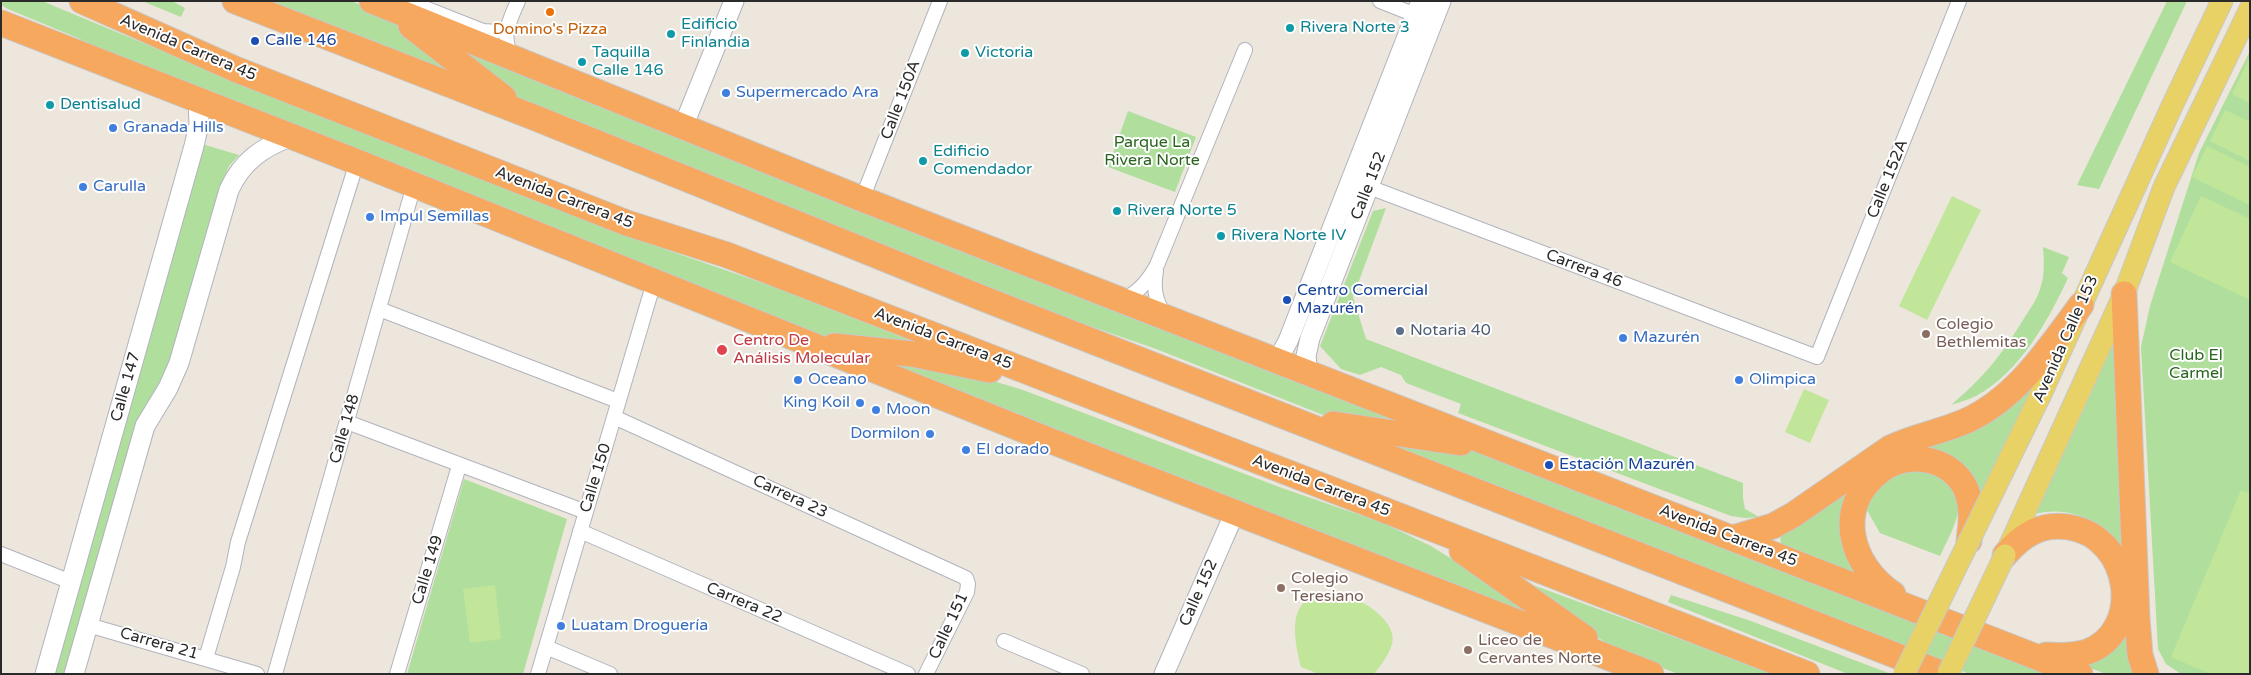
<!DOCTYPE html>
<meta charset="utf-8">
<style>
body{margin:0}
#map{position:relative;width:2251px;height:675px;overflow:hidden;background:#ece6dd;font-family:"Varela Round",sans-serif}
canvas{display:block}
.frame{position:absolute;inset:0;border:2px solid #2a2a2a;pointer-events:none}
</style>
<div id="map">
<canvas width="2251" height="675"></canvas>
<div class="frame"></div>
</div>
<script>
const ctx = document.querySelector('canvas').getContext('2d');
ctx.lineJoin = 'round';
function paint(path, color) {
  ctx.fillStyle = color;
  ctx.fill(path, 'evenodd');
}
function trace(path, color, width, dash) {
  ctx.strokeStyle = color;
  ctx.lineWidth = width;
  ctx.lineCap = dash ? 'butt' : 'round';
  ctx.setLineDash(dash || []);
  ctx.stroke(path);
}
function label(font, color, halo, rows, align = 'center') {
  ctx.font = font + ' "Varela Round",sans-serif';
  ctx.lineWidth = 4;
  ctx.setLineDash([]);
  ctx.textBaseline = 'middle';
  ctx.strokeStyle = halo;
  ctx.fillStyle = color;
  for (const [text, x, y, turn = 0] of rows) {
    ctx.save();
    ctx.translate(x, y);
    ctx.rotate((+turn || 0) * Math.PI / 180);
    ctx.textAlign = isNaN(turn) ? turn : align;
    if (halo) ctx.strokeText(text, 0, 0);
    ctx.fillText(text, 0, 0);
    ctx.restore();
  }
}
const green = new Path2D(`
 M 1,1 L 42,1 L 295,106 L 523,196 L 621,234 L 780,289 L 919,344 L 902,346 L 819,336 L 107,57 L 80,39 L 8,9 L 1,5 Z
 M 142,1 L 172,1 L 185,8 L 181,17 Z
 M 262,1 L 351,1 L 381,13 L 470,80 Z
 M 2167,1 L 2187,1 L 2099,189 L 2077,185 Z
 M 427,31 L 1432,430 L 1341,422 L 1156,349 L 1061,316 L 566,122 L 511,94 Z
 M 2250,51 L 2250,674 L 2181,674 L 2166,664 L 2158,649 L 2141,347 L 2150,306 L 2199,153 Z
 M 1128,111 L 1196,137 L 1175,192 L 1108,167 Z
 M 202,144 L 239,155 L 229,166 L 218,193 L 173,353 L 131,441 L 64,674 L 54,674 Z
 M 1386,208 L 1353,297 L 1366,339 L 1743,483 L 1743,498 L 1745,509 L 1759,517 L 1745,518 L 1731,516 L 1458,413 L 1461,404 L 1406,383 L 1401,375 L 1381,367 L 1360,375 L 1341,369 L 1320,346 L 1373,211 Z
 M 2043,247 L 2069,257 L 2062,273 L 2068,278 C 2048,321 2020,372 1976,396 C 1968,400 1959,402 1951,405 C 1983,378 2001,356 2023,320 C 2029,310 2037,300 2040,289 C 2045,276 2044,261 2043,247 Z
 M 2114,334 L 2121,551 C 2100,521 2072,505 2035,514 Z
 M 851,352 L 954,369 L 1023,390 L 1282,488 L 1383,523 L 1431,546 L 1566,631 Z
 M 2042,373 L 1979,505 L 1972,480 L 1900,452 Z
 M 1378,444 L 1494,451 L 2060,674 L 1969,674 L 1875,634 Z
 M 1926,468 C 1934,474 1945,479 1952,486 C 1969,506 1948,538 1940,556 L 1880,533 L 1864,505 L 1888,474 Z
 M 1867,469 L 1858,578 L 1781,548 L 1780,531 Z
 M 464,479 L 567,519 L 523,674 L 407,674 Z
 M 1514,578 L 1753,666 L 1771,674 L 1678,674 L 1617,650 L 1565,616 Z
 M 1671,595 L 1751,621 L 1891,674 L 1848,674 L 1668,602 Z
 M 2125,618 L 2136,674 L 2106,674 L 2075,662 Z`);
const pitch = new Path2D(`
 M 2249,59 L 2250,59 L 2250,103 L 2232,94 Z
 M 2225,110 L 2250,122 L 2250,161 L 2210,141 Z
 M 2207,146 L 2250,167 L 2250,200 L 2248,204 L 2192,177 Z
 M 1952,196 L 1981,210 L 1927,320 L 1899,306 Z
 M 2201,196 L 2250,219 L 2250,300 L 2170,262 Z
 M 1804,389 L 1829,400 L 1810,443 L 1785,432 Z
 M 2241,490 L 2250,494 L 2250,674 L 2211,674 L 2171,657 Z
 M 495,585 L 501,639 L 470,643 L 463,589 Z
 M 1325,594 C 1333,596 1343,596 1352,598 C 1368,603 1398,624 1392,644 C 1389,655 1381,665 1374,674 L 1319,674 L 1301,667 C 1296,647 1287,610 1310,598 C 1314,596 1320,595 1325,594 Z`);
const street = new Path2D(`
 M 407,1 L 483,31 C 492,32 499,32 507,27
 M 1380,1 L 1423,18
 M 513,58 C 500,37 509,22 518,1
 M 1361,184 L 1817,357 L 1959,1
 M 862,199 L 940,1
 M 1156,271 C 1153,288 1155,302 1166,316
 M 1121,300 C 1138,294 1149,280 1157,265 L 1245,50
 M 379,309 L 618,401
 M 614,417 L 966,578 L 968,584 L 967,592 L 926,674
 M 347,422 L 586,512
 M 580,531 L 908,674
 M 1,554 L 71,582
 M 88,625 L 257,674
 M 1004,641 L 1082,674
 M 546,647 L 610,674
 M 206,658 L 233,567 L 238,542 L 357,162
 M 275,674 L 414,185
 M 397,674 L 459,466
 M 538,674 L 654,282`);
const secondary = new Path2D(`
 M 683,127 L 734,1
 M 1277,361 L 1288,341 L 1421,1
 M 1308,373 L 1306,356 L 1310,338 L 1441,1
 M 45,674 L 194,146 L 199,124 L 198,99
 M 74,674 L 145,426 L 168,388 L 179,363 L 229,190 C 242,161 263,147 292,136
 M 1164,674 L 1235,512`);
const primary = new Path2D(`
 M 2041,394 L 2172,106 L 2222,1
 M 2007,551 L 2124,294 L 2164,187 L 2250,9`);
const highway = new Path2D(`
 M 82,1 L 235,69 L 627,223 L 727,255 L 1807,674
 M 235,1 L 533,117 L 982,298 L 1943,674
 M 372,1 L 862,199 L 2080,674
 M 1,23 L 357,162 L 1046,439 L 1651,674
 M 411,26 L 504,98
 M 2124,294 L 2137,618 L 2140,655 L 2146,674
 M 834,346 L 912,354 L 990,370
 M 1333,424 L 1461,443
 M 1733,538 L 1773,526 L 1793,515 L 1890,448 C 1915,436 1941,432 1966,421 C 2017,398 2049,348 2081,305
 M 1462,551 L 1585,638
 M 2005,555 C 2022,535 2041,523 2068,527 C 2132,536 2145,631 2087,652 C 2073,656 2060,656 2046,655
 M 1893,594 C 1850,565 1834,508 1879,472 C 1907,448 1957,458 1968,495 C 1973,510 1971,525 1969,541`);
const primaryBridge = new Path2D(`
 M 1904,674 L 2041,394
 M 1948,674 L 2005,555`);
const markers = [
 [550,12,5,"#e8710a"],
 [1290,28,5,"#0f9aa8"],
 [671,34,5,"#0f9aa8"],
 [255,41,5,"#1a4fb4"],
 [965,53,5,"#0f9aa8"],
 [582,62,5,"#0f9aa8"],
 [726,93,5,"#3f7fe0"],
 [50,105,5,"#0f9aa8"],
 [113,128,5,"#3f7fe0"],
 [923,161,5,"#0f9aa8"],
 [83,187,5,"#3f7fe0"],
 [1117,211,5,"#0f9aa8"],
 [370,217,5,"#3f7fe0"],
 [1221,236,5,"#0f9aa8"],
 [1287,300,5,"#1a4fb4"],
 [1400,331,5,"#5c6f8a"],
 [1926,334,5,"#8d6e63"],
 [1623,338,5,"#3f7fe0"],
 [722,350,6,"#e0444e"],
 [798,380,5,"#3f7fe0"],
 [1739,380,5,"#3f7fe0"],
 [860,403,5,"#3f7fe0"],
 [876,410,5,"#3f7fe0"],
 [930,434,5,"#3f7fe0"],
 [966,450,5,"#3f7fe0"],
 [1549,465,5,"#1a4fb4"],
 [1281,588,5,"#8d6e63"],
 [561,626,5,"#3f7fe0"],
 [1468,650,5,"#8d6e63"]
];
const cultureNames = [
 ["Edificio",681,25],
 ["Finlandia",681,43],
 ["Rivera Norte 3",1300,28],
 ["Taquilla",592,53],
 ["Calle 146",592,71],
 ["Victoria",975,53],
 ["Dentisalud",60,105],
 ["Edificio",933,152],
 ["Comendador",933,170],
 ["Rivera Norte 5",1127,211],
 ["Rivera Norte IV",1231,236]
];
const foodNames = [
 ["Domino's Pizza",550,30]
];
const transitNames = [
 ["Calle 146",265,41],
 ["Centro Comercial",1297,291],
 ["Mazurén",1297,309],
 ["Estación Mazurén",1559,465]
];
const streetNames = [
 ["Avenida Carrera 45",188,48,23],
 ["Calle 150A",901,100,-69],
 ["Calle 152A",1888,179,-68],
 ["Calle 152",1369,186,-69],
 ["Avenida Carrera 45",564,198,21],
 ["Carrera 46",1584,269,21],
 ["Avenida Carrera 45",943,339,21],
 ["Avenida Calle 153",2066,339,-66],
 ["Calle 147",126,387,-74],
 ["Calle 148",345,429,-74],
 ["Calle 150",596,478,-73],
 ["Avenida Carrera 45",1321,486,21],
 ["Carrera 23",790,497,25],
 ["Avenida Carrera 45",1728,536,21],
 ["Calle 149",428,570,-73],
 ["Calle 152",1199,593,-66],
 ["Carrera 22",744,603,23],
 ["Calle 151",949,626,-65],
 ["Carrera 21",159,644,16]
];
const shopNames = [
 ["Supermercado Ara",736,93],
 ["Granada Hills",123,128],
 ["Carulla",93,187],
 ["Impul Semillas",380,217],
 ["Mazurén",1633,338],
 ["Oceano",808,380],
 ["Olimpica",1749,380],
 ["King Koil",850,403,"right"],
 ["Moon",886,410],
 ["Dormilon",920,434,"right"],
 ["El dorado",976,450],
 ["Luatam Droguería",571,626]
];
const parkNames = [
 ["Parque La",1152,143],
 ["Rivera Norte",1152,161],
 ["Club El",2196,356],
 ["Carmel",2196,374]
];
const educationNames = [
 ["Colegio",1936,325],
 ["Bethlemitas",1936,343],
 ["Colegio",1291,579],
 ["Teresiano",1291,597],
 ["Liceo de",1478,641],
 ["Cervantes Norte",1478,659]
];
const serviceNames = [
 ["Notaria 40",1410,331]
];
const healthNames = [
 ["Centro De",733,341],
 ["Análisis Molecular",733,359]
];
paint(green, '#b0df9d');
paint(pitch, '#c1e699');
trace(street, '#b1b3bd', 16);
trace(secondary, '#b1b3bd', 21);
trace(primary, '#c8c8c8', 23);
trace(highway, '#c8c8c8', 27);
trace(street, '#fff', 14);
trace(secondary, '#fff', 19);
trace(primary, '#e9d265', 21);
trace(highway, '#f6a85e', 25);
trace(primaryBridge, '#c8c8c8', 23, []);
trace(primaryBridge, '#e9d265', 21);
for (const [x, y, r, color] of markers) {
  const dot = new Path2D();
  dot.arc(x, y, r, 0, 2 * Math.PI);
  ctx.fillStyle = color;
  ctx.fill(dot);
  trace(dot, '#fff', 2);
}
label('16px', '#0d838f', '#fff', cultureNames, 'left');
label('16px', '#c56008', '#fff', foodNames);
label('16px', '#164399', '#fff', transitNames, 'left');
label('16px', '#2a2a2a', '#fff', streetNames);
label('16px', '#366cbe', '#fff', shopNames, 'left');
label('16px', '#29641e', '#fff', parkNames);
label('16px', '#785e54', '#fff', educationNames, 'left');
label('16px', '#4e5e75', '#fff', serviceNames, 'left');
label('16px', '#be3a42', '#fff', healthNames, 'left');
</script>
